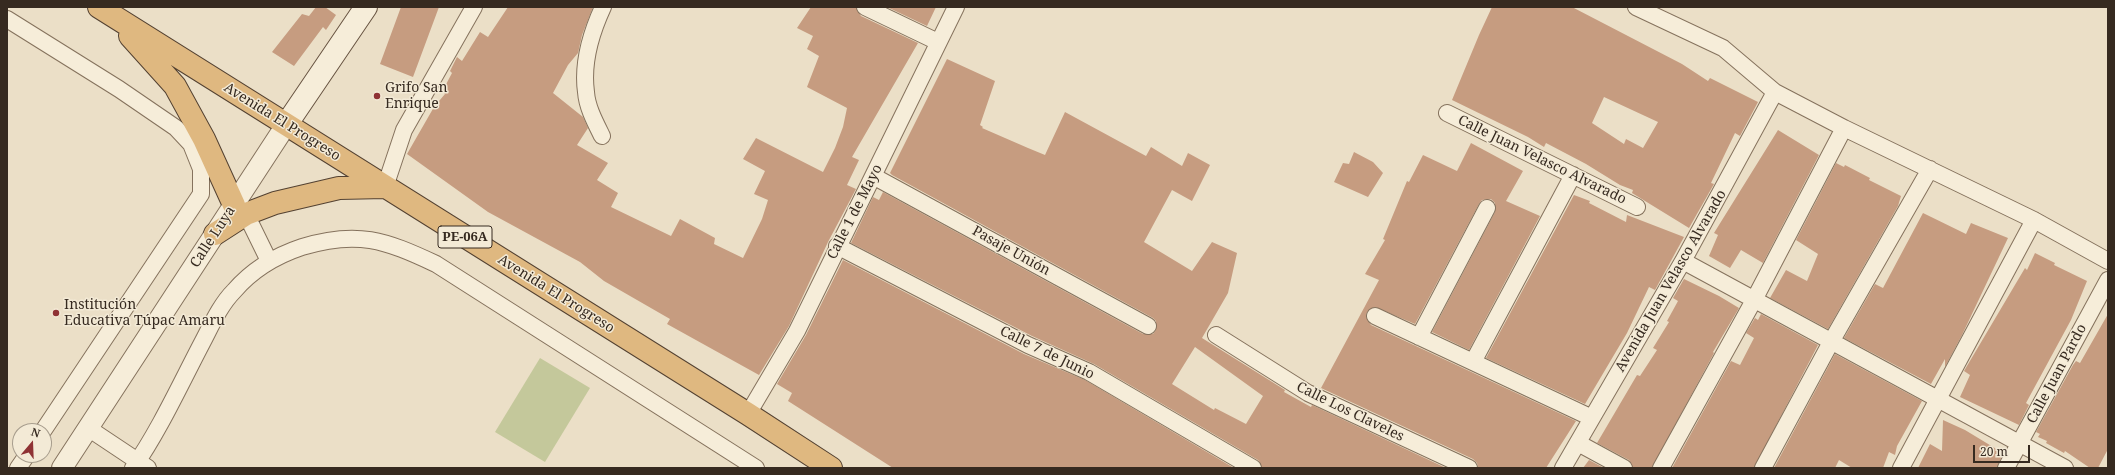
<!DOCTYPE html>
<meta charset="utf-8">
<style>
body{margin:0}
#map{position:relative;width:2115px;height:475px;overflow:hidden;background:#ebdfc7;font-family:"Noto Serif",serif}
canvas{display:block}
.frame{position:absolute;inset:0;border:8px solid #362a20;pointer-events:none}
.north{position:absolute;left:12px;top:423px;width:40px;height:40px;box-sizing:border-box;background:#f3ead6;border:1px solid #a79d8d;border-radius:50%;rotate:19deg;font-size:11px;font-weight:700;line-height:16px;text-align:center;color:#362a20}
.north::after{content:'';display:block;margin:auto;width:14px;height:18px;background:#8f3234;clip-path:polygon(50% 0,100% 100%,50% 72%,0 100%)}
.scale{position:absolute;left:1973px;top:445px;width:57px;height:18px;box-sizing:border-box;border:2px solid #362a20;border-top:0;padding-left:5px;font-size:12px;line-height:14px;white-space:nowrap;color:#362a20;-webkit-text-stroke:3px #f3ead6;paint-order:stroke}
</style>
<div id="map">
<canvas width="2115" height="475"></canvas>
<div class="frame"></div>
<div class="north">N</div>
<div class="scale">20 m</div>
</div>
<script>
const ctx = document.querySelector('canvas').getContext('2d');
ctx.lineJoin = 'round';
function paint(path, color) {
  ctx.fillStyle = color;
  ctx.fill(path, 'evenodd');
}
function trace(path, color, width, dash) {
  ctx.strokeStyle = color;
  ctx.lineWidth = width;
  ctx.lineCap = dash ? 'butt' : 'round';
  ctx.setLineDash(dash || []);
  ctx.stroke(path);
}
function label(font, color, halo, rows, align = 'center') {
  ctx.font = font + ' "Noto Serif",serif';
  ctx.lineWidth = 3;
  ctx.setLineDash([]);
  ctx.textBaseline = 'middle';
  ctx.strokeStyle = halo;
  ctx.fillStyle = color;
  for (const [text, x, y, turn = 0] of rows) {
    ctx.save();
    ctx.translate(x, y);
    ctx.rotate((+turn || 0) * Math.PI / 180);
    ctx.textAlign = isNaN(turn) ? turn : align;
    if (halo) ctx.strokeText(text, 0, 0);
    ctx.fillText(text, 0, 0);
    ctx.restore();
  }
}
const green = new Path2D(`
 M 540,358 L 590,388 L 545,462 L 495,432 Z`);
const building = new Path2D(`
 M 316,7 L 325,7 L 336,15 L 326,30 L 323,27 L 294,66 L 272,52 L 302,14 L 309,16 Z
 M 401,7 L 439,7 L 413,77 L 380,64 Z
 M 508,7 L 593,7 L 582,35 L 578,53 L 568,65 L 553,93 L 583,117 L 588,128 L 577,145 L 608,163 L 597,180 L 618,193 L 611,207 L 671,236 L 680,219 L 715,238 L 714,244 L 743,258 L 762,219 L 768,200 L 754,194 L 765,171 L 743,159 L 756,138 L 823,172 L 835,148 L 843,127 L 847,108 L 807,87 L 819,56 L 807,49 L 813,36 L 797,28 L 811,7 L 856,7 L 861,16 L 918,43 L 852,157 L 859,160 L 847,185 L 856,189 L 828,242 L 789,326 L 759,375 L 667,324 L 670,319 L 604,281 L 580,262 L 488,212 L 407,154 L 434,107 L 445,94 L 442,92 L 452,73 L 450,71 L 457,57 L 462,61 L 480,32 L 488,37 Z
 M 887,7 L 936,7 L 927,26 Z
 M 1492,7 L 1572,7 L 1682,64 L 1708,81 L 1710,78 L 1758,102 L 1740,136 L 1735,133 L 1711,183 L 1714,184 L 1689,228 L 1632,193 L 1633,190 L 1620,185 L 1586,164 L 1546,143 L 1544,147 L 1528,137 L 1452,100 L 1479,35 ZM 1604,97 L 1658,122 L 1643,148 L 1626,139 L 1624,144 L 1592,123 Z
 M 947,59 L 995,81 L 980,125 L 983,127 L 982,128 L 1028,148 L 1045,155 L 1065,112 L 1146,156 L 1151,147 L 1182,166 L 1188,153 L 1210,165 L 1192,201 L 1172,190 L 1144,242 L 1192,271 L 1212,242 L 1237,253 L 1228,293 L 1202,338 L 1285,390 L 1284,392 L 1311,407 L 1312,405 L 1446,468 L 1262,468 L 1258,460 L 1094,364 L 1032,336 L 851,243 L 873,197 L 879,200 L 883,192 L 1143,334 L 1153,334 L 1156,330 L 1156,321 L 1153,318 L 892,175 L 890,173 ZM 1195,347 L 1263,396 L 1246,424 L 1215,408 L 1214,410 L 1172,384 Z
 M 1778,130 L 1819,155 L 1763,263 L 1741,250 L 1730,268 L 1709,256 L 1718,235 L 1714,233 Z
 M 1471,143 L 1523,171 L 1506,201 L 1540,216 L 1469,350 L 1432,332 L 1495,212 L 1495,203 L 1491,199 L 1482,200 L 1479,204 L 1415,324 L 1375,307 L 1367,312 L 1366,317 L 1371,325 L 1576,421 L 1546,468 L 1478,468 L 1477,463 L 1473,459 L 1321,388 L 1379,280 L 1365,274 L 1385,240 L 1383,239 L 1407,181 L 1409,182 L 1423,155 L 1457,171 Z
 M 1354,152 L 1373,162 L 1383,173 L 1368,197 L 1334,182 L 1343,163 L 1349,164 Z
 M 1836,163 L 1844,167 L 1845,165 L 1870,178 L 1869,180 L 1901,196 L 1898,206 L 1828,329 L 1770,298 L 1786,270 L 1807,281 L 1818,254 L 1796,240 Z
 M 1574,195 L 1590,201 L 1589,203 L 1626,222 L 1627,215 L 1684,237 L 1655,290 L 1649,287 L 1627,333 L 1585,404 L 1486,358 Z
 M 1923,213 L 1966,234 L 1971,223 L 2008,238 L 1962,335 L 1945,367 L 1945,359 L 1931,384 L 1844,338 L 1875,284 L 1883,288 Z
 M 2035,253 L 2055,263 L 2054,265 L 2087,281 L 2071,320 L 2026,403 L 2029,405 L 2019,425 L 1960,397 L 1970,375 L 1964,371 L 2025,268 L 2027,270 Z
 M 843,260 L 1024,354 L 1085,380 L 1234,468 L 893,468 L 788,401 L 792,393 L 777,384 L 806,335 Z
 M 1684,279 L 1719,296 L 1739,308 L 1713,352 L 1714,353 L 1652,468 L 1633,468 L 1629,460 L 1597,443 L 1637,375 L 1640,376 L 1657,350 L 1653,348 L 1669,322 L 1667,321 L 1678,301 L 1673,298 Z
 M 1761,314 L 1818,345 L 1754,468 L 1672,468 L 1731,361 L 1740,365 L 1754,338 L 1746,333 L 1755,318 L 1758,320 Z
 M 2108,314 L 2108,449 L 2098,468 L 2090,468 L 2065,451 L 2064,453 L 2046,443 L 2047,441 L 2038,437 L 2040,434 L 2036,432 L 2073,365 L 2076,361 L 2080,363 Z
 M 1835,354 L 1922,401 L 1897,446 L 1895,455 L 1889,452 L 1883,468 L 1852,468 L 1839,460 L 1835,468 L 1774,468 Z
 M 1943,420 L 1965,430 L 2003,453 L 1997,468 L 1918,468 L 1930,444 L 1942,451 Z
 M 1589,460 L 1604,468 L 1583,468 Z`);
const minor = new Path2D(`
 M 865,7 L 938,42
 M 1636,7 L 1723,48 L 1775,92 L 1844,128 L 2034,220 L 2108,261
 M 7,19 L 119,89 L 176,128 L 191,144 L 201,169 L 201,194 L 43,431
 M 1447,113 L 1637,207
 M 602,136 C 595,122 587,107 586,92 C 582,63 591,33 603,7
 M 873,176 L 1148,326
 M 385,187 L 404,130 L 474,7
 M 246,214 L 269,261
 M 837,246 L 1028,345 L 1089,372 L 1253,468
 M 1683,261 L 2065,468
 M 1375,316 L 1592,418
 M 1216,335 L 1308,393 L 1469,468
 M 1419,337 L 1487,208
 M 1473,362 L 1573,175
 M 748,414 L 797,331 L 956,7
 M 88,428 L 148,468
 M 1578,443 L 1624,468
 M 18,468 L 27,455
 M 133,468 C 159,431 181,383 202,343 C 211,326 220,305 234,291 C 252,270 275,256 302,247 C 357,230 385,240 436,264 L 756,468
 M 1563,468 L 1683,261 L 1775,92
 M 1661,468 L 1754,300 L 1844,128
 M 1763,468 L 1831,342 L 1930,169
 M 1901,468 L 2034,220
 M 2006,468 L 2108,280`);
const tertiary = new Path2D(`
 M 62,468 L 286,125`);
const secondary = new Path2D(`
 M 286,125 L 366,7`);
const trunk = new Path2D(`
 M 99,7 L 748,414 L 831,468
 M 130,36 L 175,86 L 204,139 L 234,205
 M 215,234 L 246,214 L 275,203 L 339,188 L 385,187`);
const markers = [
 [377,96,4,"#8f3234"],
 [56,313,4,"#8f3234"]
];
const shields = [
 [465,237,54]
];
const shieldNames = [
 ["PE-06A",465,237]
];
const poiNames = [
 ["Grifo San",385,88],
 ["Enrique",385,104],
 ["Institución",64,305],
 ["Educativa Túpac Amaru",64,321]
];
const streetNames = [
 ["Avenida El Progreso",282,122,32],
 ["Calle Juan Velasco Alvarado",1542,160,26],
 ["Calle 1 de Mayo",855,212,-63],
 ["Calle Luya",213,237,-57],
 ["Pasaje Unión",1011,251,29],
 ["Avenida Juan Velasco Alvarado",1671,281,-60],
 ["Avenida El Progreso",556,294,32],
 ["Calle 7 de Junio",1047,353,26],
 ["Calle Juan Pardo",2057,374,-62],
 ["Calle Los Claveles",1350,412,26]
];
paint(green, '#c4c89b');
paint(building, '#c69c80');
trace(minor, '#85725d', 18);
trace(tertiary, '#85725d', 22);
trace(secondary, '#675341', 24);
trace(trunk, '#534131', 24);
trace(minor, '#f6edd9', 16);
trace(tertiary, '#f6edd9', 20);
trace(secondary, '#f6edd9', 22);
trace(trunk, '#dfb880', 22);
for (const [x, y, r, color] of markers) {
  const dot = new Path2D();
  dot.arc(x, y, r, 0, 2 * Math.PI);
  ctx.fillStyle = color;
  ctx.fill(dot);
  trace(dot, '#f3ead6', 1.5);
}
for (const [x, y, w] of shields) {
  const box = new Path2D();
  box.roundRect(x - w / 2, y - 11, w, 22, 3);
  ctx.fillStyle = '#f3ead6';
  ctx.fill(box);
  trace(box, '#362a20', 1);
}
label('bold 13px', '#362a20', null, shieldNames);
label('14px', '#362a20', '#f3ead6', poiNames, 'left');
label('14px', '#362a20', '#f3ead6', streetNames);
</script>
